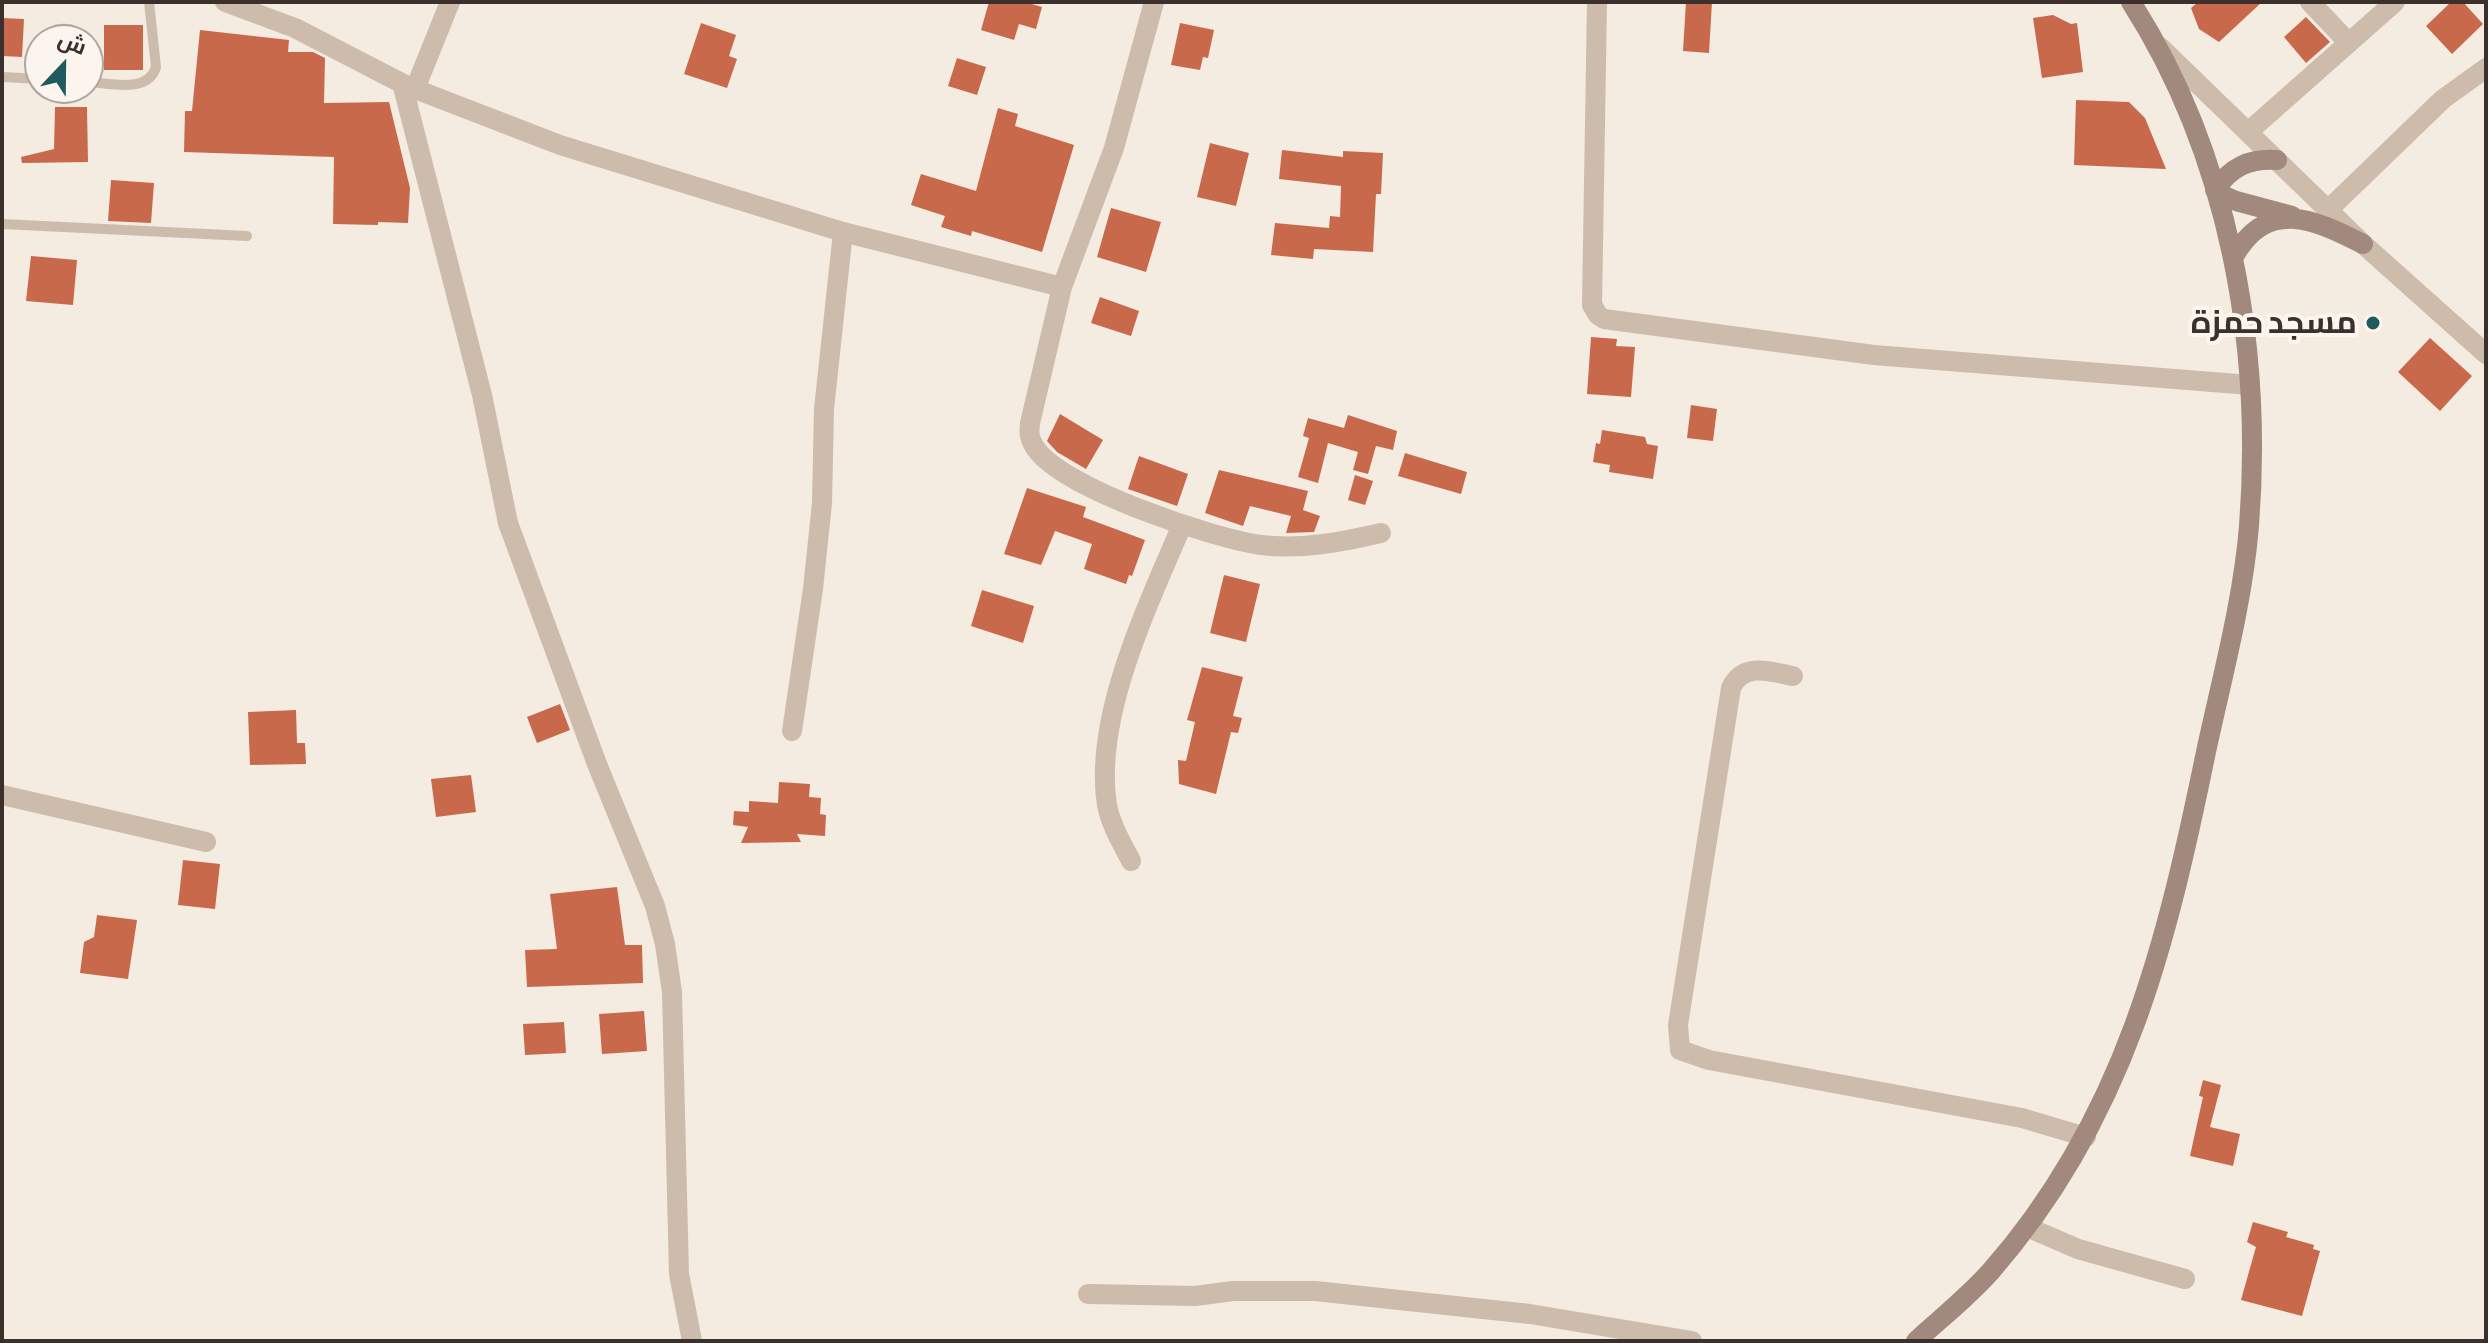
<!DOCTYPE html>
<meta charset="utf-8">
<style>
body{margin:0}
#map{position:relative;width:2488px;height:1343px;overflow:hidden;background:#f4ebe1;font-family:"Alegreya Sans",Cairo,sans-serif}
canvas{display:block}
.frame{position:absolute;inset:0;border:4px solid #3b302b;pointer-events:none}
.north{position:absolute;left:24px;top:24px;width:80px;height:80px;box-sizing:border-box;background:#fbf5ee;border:2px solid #aea6a0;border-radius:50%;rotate:22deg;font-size:22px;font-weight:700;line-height:32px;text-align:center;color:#3b302b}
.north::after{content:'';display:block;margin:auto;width:28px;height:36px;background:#1f5a5e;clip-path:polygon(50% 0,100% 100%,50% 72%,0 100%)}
</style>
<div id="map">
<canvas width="2488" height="1343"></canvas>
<div class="frame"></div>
<div class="north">ش</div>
</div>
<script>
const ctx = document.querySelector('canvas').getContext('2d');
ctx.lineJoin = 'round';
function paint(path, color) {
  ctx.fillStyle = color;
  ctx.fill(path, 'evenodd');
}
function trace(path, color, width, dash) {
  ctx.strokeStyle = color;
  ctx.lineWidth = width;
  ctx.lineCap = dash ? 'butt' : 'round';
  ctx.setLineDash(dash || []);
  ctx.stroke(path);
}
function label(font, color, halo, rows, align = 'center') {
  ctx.font = font + ' "Alegreya Sans",Cairo,sans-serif';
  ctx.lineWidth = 8;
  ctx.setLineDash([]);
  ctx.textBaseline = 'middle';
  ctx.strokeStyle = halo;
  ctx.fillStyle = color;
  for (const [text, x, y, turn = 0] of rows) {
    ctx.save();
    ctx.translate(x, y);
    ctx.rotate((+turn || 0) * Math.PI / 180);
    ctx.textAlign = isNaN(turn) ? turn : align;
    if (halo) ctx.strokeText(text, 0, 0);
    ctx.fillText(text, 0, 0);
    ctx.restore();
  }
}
const building = new Path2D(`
 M 989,2 L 1025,2 L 1042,7 L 1036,29 L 1019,24 L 1014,40 L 981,30 Z
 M 1686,2 L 1712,2 L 1709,53 L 1683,51 Z
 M 2198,2 L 2262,2 L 2219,42 L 2199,29 L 2191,8 Z
 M 2451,2 L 2463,2 L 2483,24 L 2452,54 L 2426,26 Z
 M 2053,15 L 2071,24 L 2077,23 L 2083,72 L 2042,78 L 2033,18 Z
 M 2306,17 L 2330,42 L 2306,63 L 2284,37 Z
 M 2,18 L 24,19 L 22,57 L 2,56 Z
 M 701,23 L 736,35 L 729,56 L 737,59 L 727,88 L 684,74 Z
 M 1180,23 L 1214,30 L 1208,58 L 1203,57 L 1200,70 L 1171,65 Z
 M 104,25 L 143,25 L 143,70 L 104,70 Z
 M 200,30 L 289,40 L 288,52 L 313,52 L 325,58 L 324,103 L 389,102 L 410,188 L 408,223 L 378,222 L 378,225 L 333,224 L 334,157 L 184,152 L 185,111 L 192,111 Z
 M 957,58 L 986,67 L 977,95 L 948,86 Z
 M 2076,100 L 2129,102 L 2145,118 L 2166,169 L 2074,165 Z
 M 55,107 L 87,107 L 88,162 L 22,163 L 21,157 L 54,149 Z
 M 998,108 L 1018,114 L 1015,126 L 1074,145 L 1042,252 L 972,231 L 971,236 L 941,227 L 945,216 L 911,205 L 921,174 L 976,191 Z
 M 1210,143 L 1249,153 L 1236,206 L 1197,197 Z
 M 1282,150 L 1343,157 L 1343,151 L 1383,153 L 1381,194 L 1376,194 L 1373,252 L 1314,249 L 1313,259 L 1271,255 L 1275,223 L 1329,228 L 1330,216 L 1340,217 L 1341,186 L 1279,179 Z
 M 111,180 L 154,183 L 151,223 L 108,221 Z
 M 1111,208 L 1161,222 L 1146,272 L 1097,257 Z
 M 31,256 L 77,260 L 73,305 L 26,301 Z
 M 1100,297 L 1139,311 L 1131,336 L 1091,323 Z
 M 1591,337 L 1617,339 L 1616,346 L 1635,347 L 1631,397 L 1587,394 Z
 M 2430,338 L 2472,376 L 2440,411 L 2398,372 Z
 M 1691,405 L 1717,409 L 1713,441 L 1687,438 Z
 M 1060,414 L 1103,440 L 1086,469 L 1057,452 L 1047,441 Z
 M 1348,415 L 1397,431 L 1393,450 L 1376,446 L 1368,474 L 1353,470 L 1358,452 L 1328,443 L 1318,483 L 1298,477 L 1309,438 L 1303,436 L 1308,418 L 1344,428 Z
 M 1602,430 L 1645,437 L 1647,444 L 1658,446 L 1653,479 L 1609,472 L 1610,465 L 1593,462 L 1596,443 L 1600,444 Z
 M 1405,453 L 1467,472 L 1461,494 L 1398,476 Z
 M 1139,456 L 1188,474 L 1177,506 L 1128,489 Z
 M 1219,470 L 1308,491 L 1303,510 L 1320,516 L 1314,532 L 1286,533 L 1291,516 L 1250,506 L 1243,526 L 1205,513 Z
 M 1355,475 L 1373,481 L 1365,505 L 1348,500 Z
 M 1027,488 L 1086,507 L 1083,517 L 1145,540 L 1132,576 L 1129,575 L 1126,584 L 1084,569 L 1092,544 L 1055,531 L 1041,565 L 1004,554 Z
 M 1224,575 L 1260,584 L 1246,642 L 1210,633 Z
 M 982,590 L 1034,606 L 1023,643 L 971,626 Z
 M 1202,667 L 1243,677 L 1233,716 L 1242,718 L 1238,733 L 1231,732 L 1216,794 L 1179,784 L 1178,760 L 1186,761 L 1195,722 L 1187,720 Z
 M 560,704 L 570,730 L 537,743 L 527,717 Z
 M 296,710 L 297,743 L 305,743 L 306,764 L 250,765 L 248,712 Z
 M 471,775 L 476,812 L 436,817 L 431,779 Z
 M 779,782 L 810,784 L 809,797 L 821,798 L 820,814 L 826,815 L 825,836 L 797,834 L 801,842 L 741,843 L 748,827 L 733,825 L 734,811 L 749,812 L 749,801 L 778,803 Z
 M 183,860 L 220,864 L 215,909 L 178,905 Z
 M 617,887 L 625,945 L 642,945 L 643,983 L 527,987 L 525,950 L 557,949 L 550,894 Z
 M 97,915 L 137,920 L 128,979 L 80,973 L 84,942 L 94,937 Z
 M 644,1011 L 647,1051 L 602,1054 L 599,1014 Z
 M 564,1022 L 566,1053 L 525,1055 L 523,1024 Z
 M 2203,1080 L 2221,1085 L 2210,1127 L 2240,1134 L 2233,1166 L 2190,1156 L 2203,1097 L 2199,1096 Z
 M 2253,1222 L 2288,1232 L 2286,1237 L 2314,1245 L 2313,1249 L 2320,1251 L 2302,1316 L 2241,1300 L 2256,1247 L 2247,1242 Z`);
const service = new Path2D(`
 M 2,77 L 40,79
 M 88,82 C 110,83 148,94 156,67 L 149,2
 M 2,224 L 247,236`);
const minor = new Path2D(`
 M 225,2 L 295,28 L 413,89
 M 450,2 L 415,89 L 560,145 L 843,232 L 1062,287
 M 1154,2 L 1114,148 L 1062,287 L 1030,423 C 1029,432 1029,438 1034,446 C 1059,488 1212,538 1261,545 C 1302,550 1341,542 1381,533
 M 1597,2 L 1592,305 L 1598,315 L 1604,319 L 1874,355 L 2250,385
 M 2310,2 L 2349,43
 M 402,83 L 482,395 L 508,523 L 597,764 L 655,906 L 665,944 L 672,992 L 679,1274 L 692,1341
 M 2248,132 L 2395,2
 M 2328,210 L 2443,99 L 2486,68
 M 1793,676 C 1769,671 1743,662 1731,688 L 1678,1025 L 1680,1050 L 1709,1060 L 2022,1118 L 2086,1137
 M 792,731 L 813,589 L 822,503 L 824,409 L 843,232
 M 2,795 L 206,842
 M 1131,861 C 1122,843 1111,826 1107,805 C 1093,718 1148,605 1182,525
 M 2027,1227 L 2078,1249 L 2185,1279
 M 1088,1294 L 1195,1296 L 1233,1291 L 1315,1291 L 1530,1314 L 1692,1341`);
const tertiary = new Path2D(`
 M 2160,47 L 2363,244 L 2486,354`);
const secondary = new Path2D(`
 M 2215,190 C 2231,167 2249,158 2277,160
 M 2216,192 L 2236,201 L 2292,216
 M 2233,258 C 2267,197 2314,219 2363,244
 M 1916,1341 C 1941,1318 1968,1297 1991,1271 C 2126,1117 2167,942 2207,747 C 2223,674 2243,600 2249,526 C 2263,346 2229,155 2131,2`);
const markers = [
 [2373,323,8,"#1f5a5e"]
];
const poiNames = [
 ["مسجد حمزة",2357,323]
];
paint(building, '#c8694b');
trace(service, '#cdbbac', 10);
trace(minor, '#cdbbac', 20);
trace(tertiary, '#cdbbac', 20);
trace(secondary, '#a18a7d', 20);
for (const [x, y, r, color] of markers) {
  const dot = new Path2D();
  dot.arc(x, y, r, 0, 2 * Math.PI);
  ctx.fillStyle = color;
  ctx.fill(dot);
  trace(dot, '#fbf5ee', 3);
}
label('bold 32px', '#3b302b', '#fbf5ee', poiNames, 'right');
</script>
